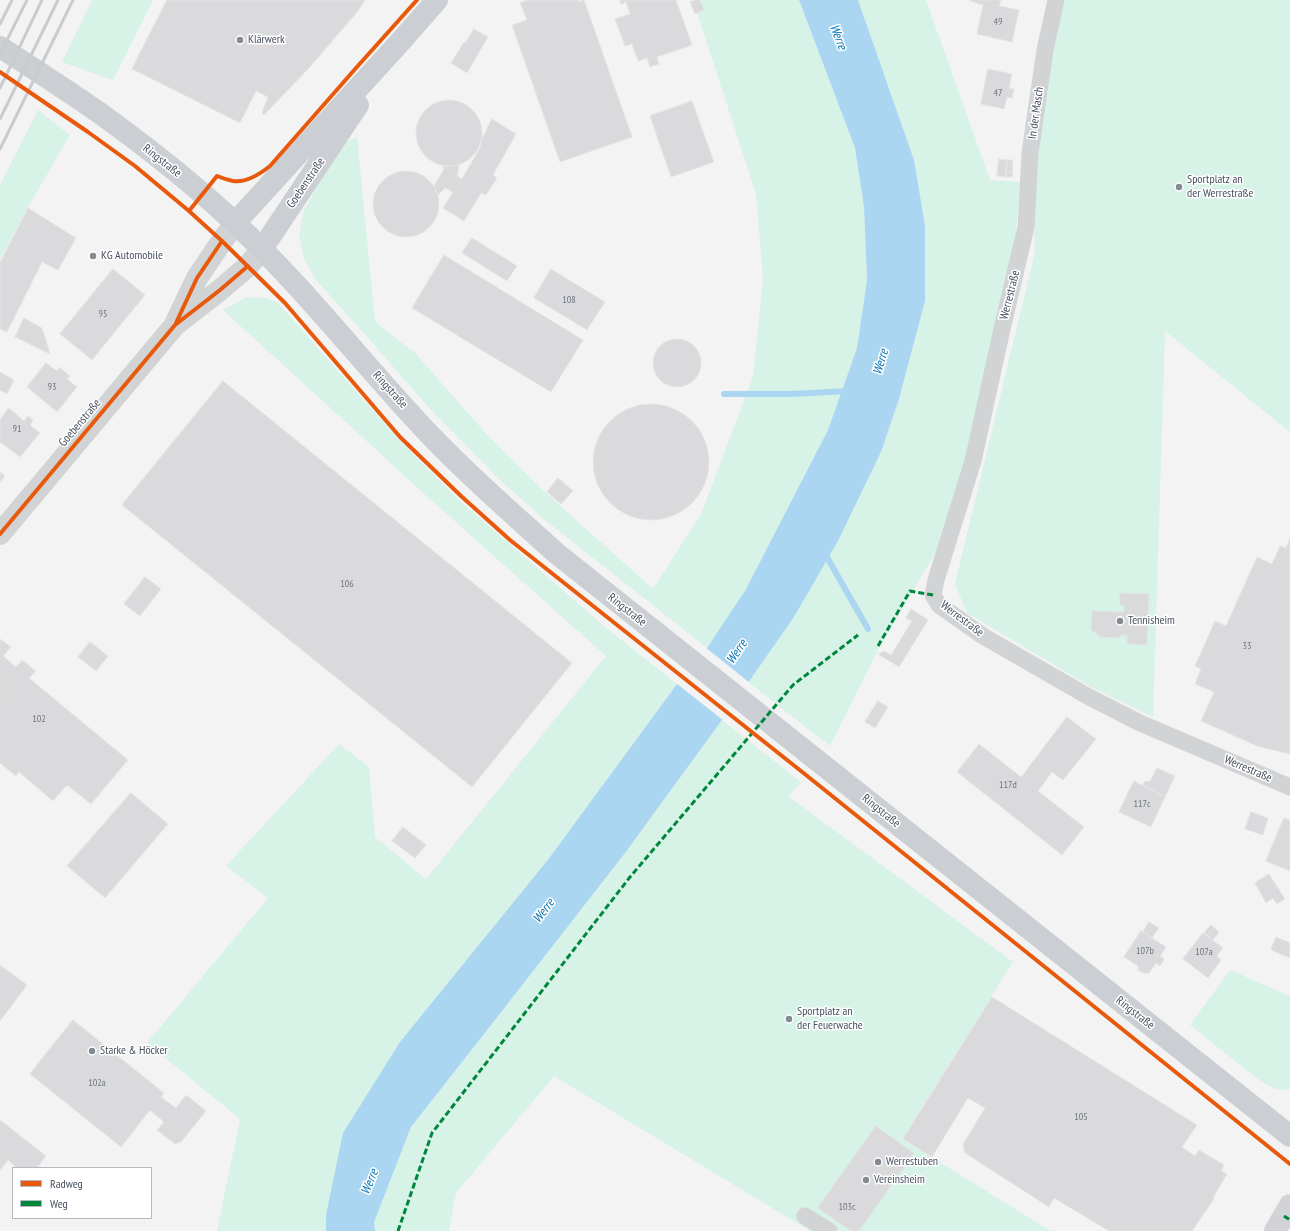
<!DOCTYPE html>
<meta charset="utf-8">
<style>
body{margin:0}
#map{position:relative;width:1290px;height:1231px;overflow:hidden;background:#f3f3f3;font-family:"PT Sans Narrow",sans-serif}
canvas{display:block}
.legend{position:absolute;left:12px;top:1167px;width:140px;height:52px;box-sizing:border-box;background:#fff;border:1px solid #b6b9bf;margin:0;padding:5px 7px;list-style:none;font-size:12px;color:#485160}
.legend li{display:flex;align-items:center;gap:8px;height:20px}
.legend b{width:20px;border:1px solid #b6b9bf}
</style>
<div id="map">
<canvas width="1290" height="1231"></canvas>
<ul class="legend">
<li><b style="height:5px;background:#e8590c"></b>Radweg</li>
<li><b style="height:5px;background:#00873e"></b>Weg</li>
</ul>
</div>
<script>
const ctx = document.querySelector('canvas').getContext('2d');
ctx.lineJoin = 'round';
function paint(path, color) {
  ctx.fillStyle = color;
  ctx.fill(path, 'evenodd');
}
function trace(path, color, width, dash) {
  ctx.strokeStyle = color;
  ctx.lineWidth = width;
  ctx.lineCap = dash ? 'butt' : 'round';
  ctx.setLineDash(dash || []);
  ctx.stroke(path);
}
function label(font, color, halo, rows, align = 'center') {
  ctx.font = font + ' "PT Sans Narrow",sans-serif';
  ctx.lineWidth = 3;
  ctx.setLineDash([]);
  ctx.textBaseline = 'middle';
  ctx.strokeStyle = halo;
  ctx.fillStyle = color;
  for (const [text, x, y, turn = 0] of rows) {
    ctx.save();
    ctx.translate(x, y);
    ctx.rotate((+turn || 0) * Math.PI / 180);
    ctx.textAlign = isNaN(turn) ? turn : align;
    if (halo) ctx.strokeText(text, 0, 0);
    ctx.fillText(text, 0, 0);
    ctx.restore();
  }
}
const green = new Path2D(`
 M 92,0 L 153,0 L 113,80 L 62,62 Z
 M 693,0 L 799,0 L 855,148 L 864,207 L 867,280 L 857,348 L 828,430 L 746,589 L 707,648 L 545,520 L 502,482 L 430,409 L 363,332 L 316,280 L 304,259 L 299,236 L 304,211 L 320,181 L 344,143 L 357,137 L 375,322 L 415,353 L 482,429 L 508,456 L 546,493 L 653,589 L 701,514 L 753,377 L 763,279 L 756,194 Z
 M 858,0 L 926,0 L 990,180 L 1020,182 L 1014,256 L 971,443 L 939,547 L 879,648 L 830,746 L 748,682 L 794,617 L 838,541 L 881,452 L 899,399 L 925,301 L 914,160 Z
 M 1062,0 L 1290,0 L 1290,432 L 1165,331 L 1153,717 L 1091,687 L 967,613 L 955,584 L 1035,252 L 1033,179 L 1049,55 Z
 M 38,110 L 70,135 L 28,207 L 0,260 L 0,185 Z
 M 247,297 L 266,298 L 277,302 L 401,442 L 462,503 L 604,626 L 677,684 L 547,861 L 326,1215 L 326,1231 L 217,1231 L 240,1119 L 147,1043 L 268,898 L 226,866 L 339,744 L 369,767 L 375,837 L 426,879 L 606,656 L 430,499 L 223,310 Z
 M 722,720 L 801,782 L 788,796 L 1013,962 L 902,1139 L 1051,1231 L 810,1231 L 554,1076 L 456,1193 L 449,1231 L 375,1231 L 373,1222 L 411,1127 L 488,1029 L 625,853 Z
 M 1230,970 L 1290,996 L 1290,1089 L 1286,1090 L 1275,1089 L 1259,1080 L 1190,1025 Z`);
const water = new Path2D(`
 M 799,0 L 858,0 L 914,160 L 925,226 L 925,301 L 899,399 L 881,452 L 838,541 L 794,617 L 722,720 L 625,853 L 488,1029 L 411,1127 L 374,1222 L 375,1231 L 326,1231 L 326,1215 L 343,1133 L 400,1042 L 547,861 L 677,684 L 707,648 L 746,589 L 828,430 L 857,348 L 867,280 L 864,207 L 855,148 Z`);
const pier = new Path2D(`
 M 705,647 L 750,683 L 724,721 L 676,683 Z`);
const stream = new Path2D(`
 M 724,394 L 791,394 L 850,391
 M 824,552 L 868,629`);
const building = new Path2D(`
 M 167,0 L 365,0 L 358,11 L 309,68 L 264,115 L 262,113 L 268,97 L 256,91 L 240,123 L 132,69 Z
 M 528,0 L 579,0 L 579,2 L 584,0 L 632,137 L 560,162 L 512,25 L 527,20 L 520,3 Z
 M 620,0 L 676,0 L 692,45 L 657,57 L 659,64 L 650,67 L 647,58 L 638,61 L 632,44 L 625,46 L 615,19 L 630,14 L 626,2 L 621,4 Z
 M 695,0 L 700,0 L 704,10 L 695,14 L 690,2 Z
 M 970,0 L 1001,0 L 999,6 L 1019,10 L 1012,42 L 977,34 L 983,5 L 970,1 Z
 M 474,29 L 488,37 L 467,73 L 451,63 L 464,42 L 465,43 Z
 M 988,69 L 1012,74 L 1009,88 L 1014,89 L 1012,98 L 1007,97 L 1004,109 L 981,104 Z
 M416 133a33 33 0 1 1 66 0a33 33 0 1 1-66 0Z
 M 692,101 L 714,162 L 671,177 L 650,116 Z
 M 492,119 L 516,134 L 493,175 L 497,178 L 486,195 L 481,193 L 464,221 L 443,208 L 453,192 L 445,188 L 438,195 L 434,186 L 444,169 L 443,166 L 452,166 L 459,165 L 457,176 L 462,179 L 480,148 L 482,139 Z
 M 999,159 L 1007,160 L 1006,177 L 997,176 Z
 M 1007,160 L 1013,160 L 1012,172 L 1006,172 Z
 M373 204a33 33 0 1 1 66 0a33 33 0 1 1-66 0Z
 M 1006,172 L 1013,172 L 1012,177 L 1006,177 Z
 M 28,208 L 76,238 L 58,270 L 42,262 L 7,332 L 0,329 L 0,263 Z
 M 472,238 L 517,266 L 507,281 L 462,253 Z
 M 444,255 L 583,340 L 551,392 L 412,308 Z
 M 113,269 L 145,295 L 92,360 L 60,334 Z
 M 551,269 L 605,302 L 587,330 L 534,298 Z
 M 24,318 L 42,328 L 50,354 L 15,337 Z
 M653 363a24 24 0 1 1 48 0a24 24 0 1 1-48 0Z
 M 46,363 L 57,371 L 59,367 L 70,376 L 67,379 L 77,387 L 57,412 L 27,387 Z
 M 0,372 L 14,380 L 7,394 L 0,390 Z
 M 223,381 L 572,663 L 472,787 L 122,505 Z
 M593 462a58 58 0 1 1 116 0a58 58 0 1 1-116 0Z
 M 9,408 L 24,421 L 28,416 L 33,420 L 30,425 L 40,433 L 20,457 L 0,442 L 0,420 Z
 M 0,472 L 5,476 L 0,482 Z
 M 558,478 L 573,491 L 561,504 L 547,492 Z
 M 1290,538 L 1290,754 L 1257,746 L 1201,721 L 1214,692 L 1195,684 L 1201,669 L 1195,666 L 1215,621 L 1226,626 L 1257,557 L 1272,564 L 1280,546 L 1286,548 Z
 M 145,577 L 161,589 L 140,616 L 124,604 Z
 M 1120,593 L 1149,594 L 1147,645 L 1127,644 L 1127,635 L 1120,635 L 1120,638 L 1101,637 L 1091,630 L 1092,611 L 1124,612 L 1124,605 L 1120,605 Z
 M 911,609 L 928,620 L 899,667 L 878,654 L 884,651 L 891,655 L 912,621 L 906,618 Z
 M 0,639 L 11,647 L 3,656 L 16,667 L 22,660 L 36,671 L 29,678 L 128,760 L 91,804 L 67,785 L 53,801 L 19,772 L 16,776 L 0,763 Z
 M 90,642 L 108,656 L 96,671 L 78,657 Z
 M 878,701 L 888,707 L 875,728 L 865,722 Z
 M 1067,717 L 1096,739 L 1063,780 L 1052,772 L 1038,791 L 1084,827 L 1062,855 L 957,772 L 979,744 L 1021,777 Z
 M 1157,768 L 1175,776 L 1165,797 L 1143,786 L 1144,782 L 1150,781 Z
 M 1134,781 L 1165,797 L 1151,827 L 1119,812 Z
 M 131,793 L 168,824 L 105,898 L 67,866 Z
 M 1251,812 L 1268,818 L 1263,835 L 1245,829 Z
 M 1284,818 L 1290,820 L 1290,871 L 1266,861 Z
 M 403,827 L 426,845 L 415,858 L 392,841 Z
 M 1269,874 L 1285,899 L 1277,904 L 1273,898 L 1266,903 L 1255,883 Z
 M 1149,922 L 1159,928 L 1152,938 L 1143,932 Z
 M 1211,925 L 1219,932 L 1213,940 L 1204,933 Z
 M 1141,931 L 1166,947 L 1160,956 L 1164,959 L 1160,966 L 1156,963 L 1149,973 L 1143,973 L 1138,970 L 1138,966 L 1124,957 Z
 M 1203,933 L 1223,948 L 1217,956 L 1221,960 L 1208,978 L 1183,959 Z
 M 1276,937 L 1290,943 L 1290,958 L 1271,950 Z
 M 0,965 L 27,985 L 0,1021 Z
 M 992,997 L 1197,1125 L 1182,1147 L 1195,1156 L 1199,1150 L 1224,1165 L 1221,1171 L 1227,1174 L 1213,1198 L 1214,1199 L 1192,1231 L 1109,1231 L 1054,1198 L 1049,1207 L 965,1153 L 963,1144 L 985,1108 L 968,1098 L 932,1157 L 903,1139 Z
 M 73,1020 L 164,1093 L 161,1097 L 176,1108 L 186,1095 L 206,1111 L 181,1142 L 175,1144 L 157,1130 L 164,1122 L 150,1110 L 121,1147 L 30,1074 Z
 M 0,1120 L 46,1156 L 37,1168 L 17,1168 L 8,1160 L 0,1170 Z
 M 876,1126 L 914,1153 L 859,1231 L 851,1231 L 818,1208 Z`);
const minor = new Path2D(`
 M 1056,0 L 1045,50 L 1030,153 L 1026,227 L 1002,329 L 973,461 L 936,580 L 933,595 L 939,605 L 983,636 L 1089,697 L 1140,723 L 1290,787
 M 805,1216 L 829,1231`);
const tertiary = new Path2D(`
 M 176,322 L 197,278 L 222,241 L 235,223
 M 0,534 L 175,325 L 220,290 L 248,266 L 262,249`);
const secondary = new Path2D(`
 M 1275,1231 L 1290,1205`);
const primary = new Path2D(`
 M 0,47 C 34,69 68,91 101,114 C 148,148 194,184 236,224 C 307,290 365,367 431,436 C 471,478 514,515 556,553 L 1290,1136
 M 235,223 L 401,41 L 437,0
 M 262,249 L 358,105`);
const rail = new Path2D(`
 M 0,24 L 12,0
 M 0,54 L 27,0
 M 0,88 L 42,0
 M 0,119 L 58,0
 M 0,149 L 73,0`);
const quiet = new Path2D(`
 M 878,646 L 910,591 L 933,595
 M 1284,1216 L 1290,1220
 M 398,1231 L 432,1133 L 630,877 L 793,685 L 858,635`);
const cycleway = new Path2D(`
 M 0,72 L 88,132 L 135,166 L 189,211 L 222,241 L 285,303 L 400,437 L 461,496 L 510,540 L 806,775 L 1290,1164
 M 189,211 L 217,176 C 222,178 228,180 233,181 C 247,183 260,174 270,166 L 356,68 L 417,0
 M 176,323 L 197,278 L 222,241
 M 0,534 L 175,325 L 220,290 L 248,266`);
const markers = [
 [240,40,4,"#848a93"],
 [1179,187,4,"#848a93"],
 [93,256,4,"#848a93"],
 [1120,621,4,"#848a93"],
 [789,1019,4,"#848a93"],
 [92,1051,4,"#848a93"],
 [878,1162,4,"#848a93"],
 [866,1180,4,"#848a93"]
];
const numberNames = [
 ["49",998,22],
 ["47",998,93],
 ["108",569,300],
 ["95",103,314],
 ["93",52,387],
 ["91",17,429],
 ["106",347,584],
 ["33",1247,646],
 ["102",39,719],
 ["117d",1008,785],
 ["117c",1142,804],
 ["107b",1145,951],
 ["107a",1204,952],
 ["102a",97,1083],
 ["105",1081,1117],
 ["103c",847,1207]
];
const poiNames = [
 ["Klärwerk",248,40],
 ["Sportplatz an",1187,180],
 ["der Werrestraße",1187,194],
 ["KG Automobile",101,256],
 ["Tennisheim",1128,621],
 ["Sportplatz an",797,1012],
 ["der Feuerwache",797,1026],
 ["Starke & Höcker",100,1051],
 ["Werrestuben",886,1162],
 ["Vereinsheim",874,1180]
];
const streetNames = [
 ["In der Masch",1036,113,-82],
 ["Ringstraße",162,161,38],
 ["Goebenstraße",306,183,-56],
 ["Werrestraße",1010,295,-76],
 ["Ringstraße",390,390,48],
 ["Goebenstraße",80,423,-50],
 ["Ringstraße",627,610,38],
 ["Werrestraße",962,619,37],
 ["Werrestraße",1248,769,23],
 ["Ringstraße",881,811,39],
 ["Ringstraße",1135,1013,38]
];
const waterNames = [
 ["Werre",838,37,69],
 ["Werre",881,362,-74],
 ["Werre",737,652,-56],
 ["Werre",544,911,-53],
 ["Werre",370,1182,-68]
];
paint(green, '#d7f2e6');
paint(water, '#abd6f1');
paint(pier, '#f3f3f3');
trace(stream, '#abd6f1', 6);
paint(building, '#dadadc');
trace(building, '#e4e4e6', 1);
trace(minor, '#d1d3d5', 17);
trace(tertiary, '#d1d3d5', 22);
trace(secondary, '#d1d3d7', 22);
trace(primary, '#cbced3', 22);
trace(rail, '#cacbce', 3);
trace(quiet, '#00873e', 3, [6, 3]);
trace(cycleway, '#e8590c', 4);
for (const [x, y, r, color] of markers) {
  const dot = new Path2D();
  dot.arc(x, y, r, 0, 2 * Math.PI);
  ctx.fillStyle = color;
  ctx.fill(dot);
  trace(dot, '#fff', 1.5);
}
label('10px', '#6e7580', null, numberNames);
label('12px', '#485160', '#fff', poiNames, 'left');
label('12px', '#485160', '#fff', streetNames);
label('italic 13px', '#0773b5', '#fff', waterNames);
</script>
